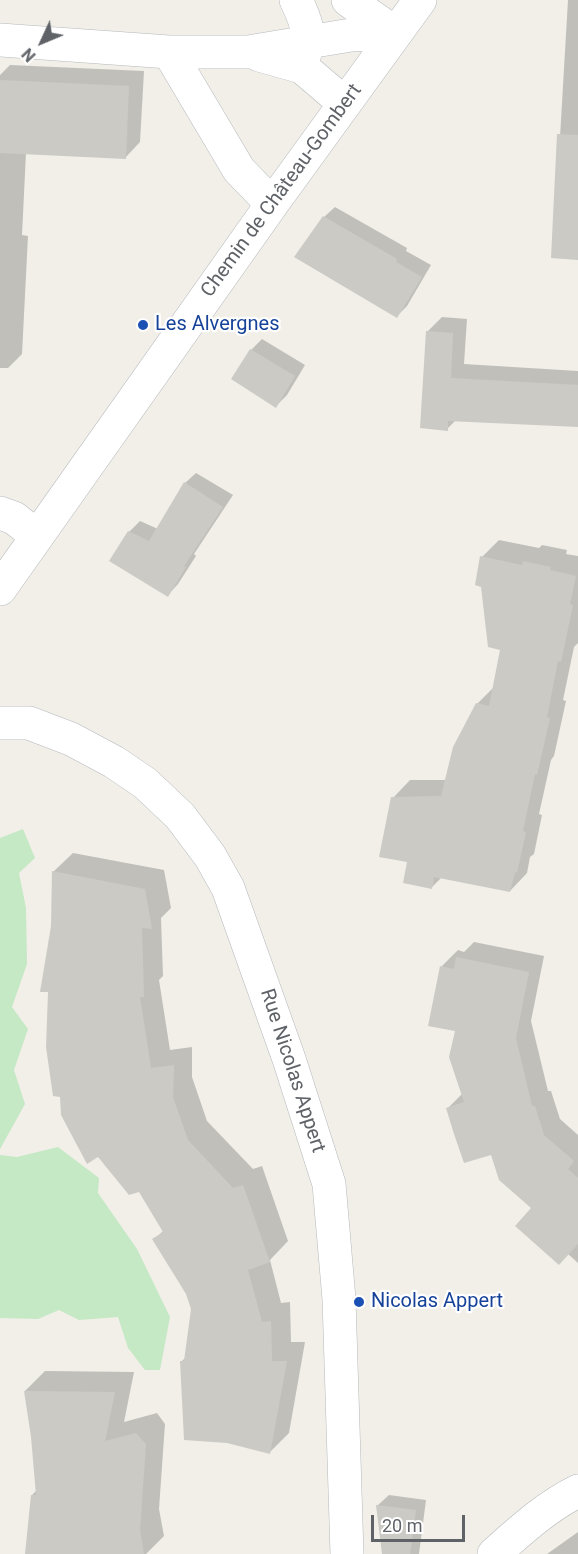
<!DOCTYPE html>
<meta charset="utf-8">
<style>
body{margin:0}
#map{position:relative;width:578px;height:1554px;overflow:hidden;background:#f1efe8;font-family:Roboto,sans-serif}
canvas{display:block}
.north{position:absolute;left:12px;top:12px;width:60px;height:60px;-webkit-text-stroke:4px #fff;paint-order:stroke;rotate:226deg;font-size:16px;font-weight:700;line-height:24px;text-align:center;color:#5f6368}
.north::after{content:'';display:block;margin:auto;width:21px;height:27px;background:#5f6368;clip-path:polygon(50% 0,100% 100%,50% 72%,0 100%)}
.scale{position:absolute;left:371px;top:1515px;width:94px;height:27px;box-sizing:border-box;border:3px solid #5f6368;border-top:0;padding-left:8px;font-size:18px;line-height:21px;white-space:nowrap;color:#5f6368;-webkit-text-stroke:4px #fff;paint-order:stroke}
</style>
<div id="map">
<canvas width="578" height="1554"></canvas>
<div class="north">N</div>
<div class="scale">20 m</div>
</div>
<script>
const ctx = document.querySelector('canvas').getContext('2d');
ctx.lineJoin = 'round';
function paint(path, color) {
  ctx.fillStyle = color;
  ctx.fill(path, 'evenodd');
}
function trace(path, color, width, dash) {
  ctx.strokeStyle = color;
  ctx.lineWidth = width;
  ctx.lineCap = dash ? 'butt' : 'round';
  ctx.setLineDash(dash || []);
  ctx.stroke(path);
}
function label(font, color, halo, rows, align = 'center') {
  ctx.font = font + ' Roboto,sans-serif';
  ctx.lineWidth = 4.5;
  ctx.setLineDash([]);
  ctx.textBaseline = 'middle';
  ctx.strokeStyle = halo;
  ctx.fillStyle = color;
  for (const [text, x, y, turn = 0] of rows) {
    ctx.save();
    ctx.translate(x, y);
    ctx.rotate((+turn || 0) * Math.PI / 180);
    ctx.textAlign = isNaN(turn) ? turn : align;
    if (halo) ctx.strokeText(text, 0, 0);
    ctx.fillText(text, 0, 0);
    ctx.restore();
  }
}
const green = new Path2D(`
 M 23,829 L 35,858 L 19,873 L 26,908 L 27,964 L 12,1007 L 28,1029 L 14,1070 L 25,1104 L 0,1149 L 0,838 Z
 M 58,1147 L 99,1178 L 98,1193 L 137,1249 L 170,1317 L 160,1370 L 145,1370 L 128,1348 L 118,1317 L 79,1320 L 59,1310 L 38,1319 L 0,1318 L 0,1155 L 17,1157 Z`);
const shadow = new Path2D(`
 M 568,0 L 578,0 L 578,259 L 553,257 Z
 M 10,65 L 144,71 L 140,142 L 125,158 L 26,153 L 22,235 L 28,236 L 22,354 L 8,368 L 0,368 L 0,75 Z
 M 335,207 L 407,248 L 406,251 L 431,265 L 407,306 L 397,316 L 324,217 Z
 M 442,317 L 467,319 L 464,364 L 578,371 L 578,426 L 456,420 L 447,429 L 427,332 Z
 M 262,339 L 305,365 L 287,395 L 276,406 L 251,350 Z
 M 196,473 L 233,495 L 194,554 L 196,556 L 178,584 L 168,595 L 129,532 L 140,521 L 158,529 L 185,483 Z
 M 499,540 L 539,548 L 542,545 L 567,550 L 566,554 L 578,556 L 578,643 L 574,647 L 563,700 L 566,701 L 554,756 L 551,760 L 539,814 L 542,815 L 534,854 L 530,857 L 527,873 L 510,891 L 442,877 L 432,887 L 409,861 L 393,798 L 410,780 L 447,780 L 477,704 L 494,687 L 502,649 L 482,557 Z
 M 73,853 L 164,870 L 171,908 L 161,918 L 163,976 L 159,980 L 170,1050 L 192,1047 L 192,1077 L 207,1121 L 253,1169 L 262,1166 L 288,1241 L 270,1260 L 281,1303 L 290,1302 L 291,1342 L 305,1342 L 289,1433 L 269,1453 L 181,1362 L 186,1357 L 192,1309 L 188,1294 L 154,1240 L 164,1230 L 52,926 L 53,872 Z
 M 474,942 L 544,956 L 531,1021 L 548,1091 L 551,1091 L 560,1119 L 578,1135 L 578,1263 L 568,1254 L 492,1153 L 448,1108 L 463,1093 L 457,1030 L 442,966 L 458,950 L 464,952 Z
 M 45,1371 L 134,1372 L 124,1422 L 157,1413 L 165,1424 L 159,1509 L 164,1536 L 146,1554 L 26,1554 L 32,1495 L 37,1490 L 33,1437 L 25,1391 Z
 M 389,1495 L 426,1500 L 419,1554 L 383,1554 L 378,1505 Z
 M 578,1532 L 578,1554 L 547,1554 Z`);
const building = new Path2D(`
 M 0,80 L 129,86 L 126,159 L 0,153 Z
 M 557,134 L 578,135 L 578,260 L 551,258 Z
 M 323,216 L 397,259 L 396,262 L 422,277 L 397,318 L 294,257 Z
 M 426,331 L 453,333 L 451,378 L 578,385 L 578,427 L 448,421 L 448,431 L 420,428 Z
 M 250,349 L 295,376 L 276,408 L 231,379 Z
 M 184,482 L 223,507 L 184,566 L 186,567 L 168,597 L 109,561 L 128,531 L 149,541 Z
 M 480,556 L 522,565 L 523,561 L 551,567 L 550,570 L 576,576 L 570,604 L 573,605 L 561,662 L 558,661 L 547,717 L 550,718 L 537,775 L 535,774 L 523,831 L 526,832 L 517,873 L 515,872 L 510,892 L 434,877 L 432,889 L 403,883 L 407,862 L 379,857 L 391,797 L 441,796 L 453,747 L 476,703 L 489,706 L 500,650 L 488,647 L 481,587 L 475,585 Z
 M 52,871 L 145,889 L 152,929 L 142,928 L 144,997 L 140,997 L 151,1068 L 174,1065 L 173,1097 L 188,1140 L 233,1188 L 243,1185 L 270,1262 L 248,1270 L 262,1322 L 271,1321 L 272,1361 L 287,1361 L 270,1454 L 227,1443 L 184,1440 L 180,1361 L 184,1361 L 191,1309 L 186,1294 L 152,1239 L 163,1232 L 139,1192 L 129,1195 L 98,1157 L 87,1164 L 61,1115 L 60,1097 L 53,1096 L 46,1047 L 48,992 L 40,992 L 51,926 Z
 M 456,957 L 529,972 L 516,1038 L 532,1106 L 535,1106 L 544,1135 L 574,1161 L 568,1169 L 578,1178 L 578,1244 L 559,1265 L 515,1226 L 531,1208 L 499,1180 L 491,1155 L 464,1163 L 454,1134 L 446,1108 L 464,1102 L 449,1057 L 455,1031 L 428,1026 L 440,966 L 454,969 Z
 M 24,1391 L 115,1392 L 105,1441 L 136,1433 L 146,1444 L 140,1530 L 144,1554 L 25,1554 L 31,1495 L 36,1495 L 31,1437 Z
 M 376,1505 L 416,1510 L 410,1554 L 382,1554 Z`);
const minor = new Path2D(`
 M 296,0 C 309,27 311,35 302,64
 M 348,0 L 395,33
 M 0,40 L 169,52 L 239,170 L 272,204
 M 169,52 L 248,52 L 351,35 L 395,33
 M 259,55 L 302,67 L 344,103
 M 0,513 L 14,518 L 37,536
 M 0,589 L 272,204 L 420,0
 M 0,723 L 29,723 L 71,739 L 114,762 L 145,783 L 180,816 L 210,856 L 228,888 L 289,1059 L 329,1184 L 339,1299 L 347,1554
 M 494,1554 C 520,1531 547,1506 578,1491`);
const markers = [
 [143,325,6,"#1a4fb4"],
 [359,1302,6,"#1a4fb4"]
];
const streetNames = [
 ["Chemin de Château-Gombert",282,191,-54],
 ["Rue Nicolas Appert",292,1071,72]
];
const transitNames = [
 ["Les Alvergnes",155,325],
 ["Nicolas Appert",371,1302]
];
paint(green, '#c5e8c5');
paint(shadow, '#0003');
paint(building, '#cccac5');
trace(minor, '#b5b8bc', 34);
trace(minor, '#fff', 33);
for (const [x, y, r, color] of markers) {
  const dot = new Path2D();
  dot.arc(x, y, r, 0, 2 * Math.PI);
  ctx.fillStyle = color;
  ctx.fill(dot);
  trace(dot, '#fff', 2);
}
label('20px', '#5f6368', '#fff', streetNames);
label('20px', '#164399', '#fff', transitNames, 'left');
</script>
